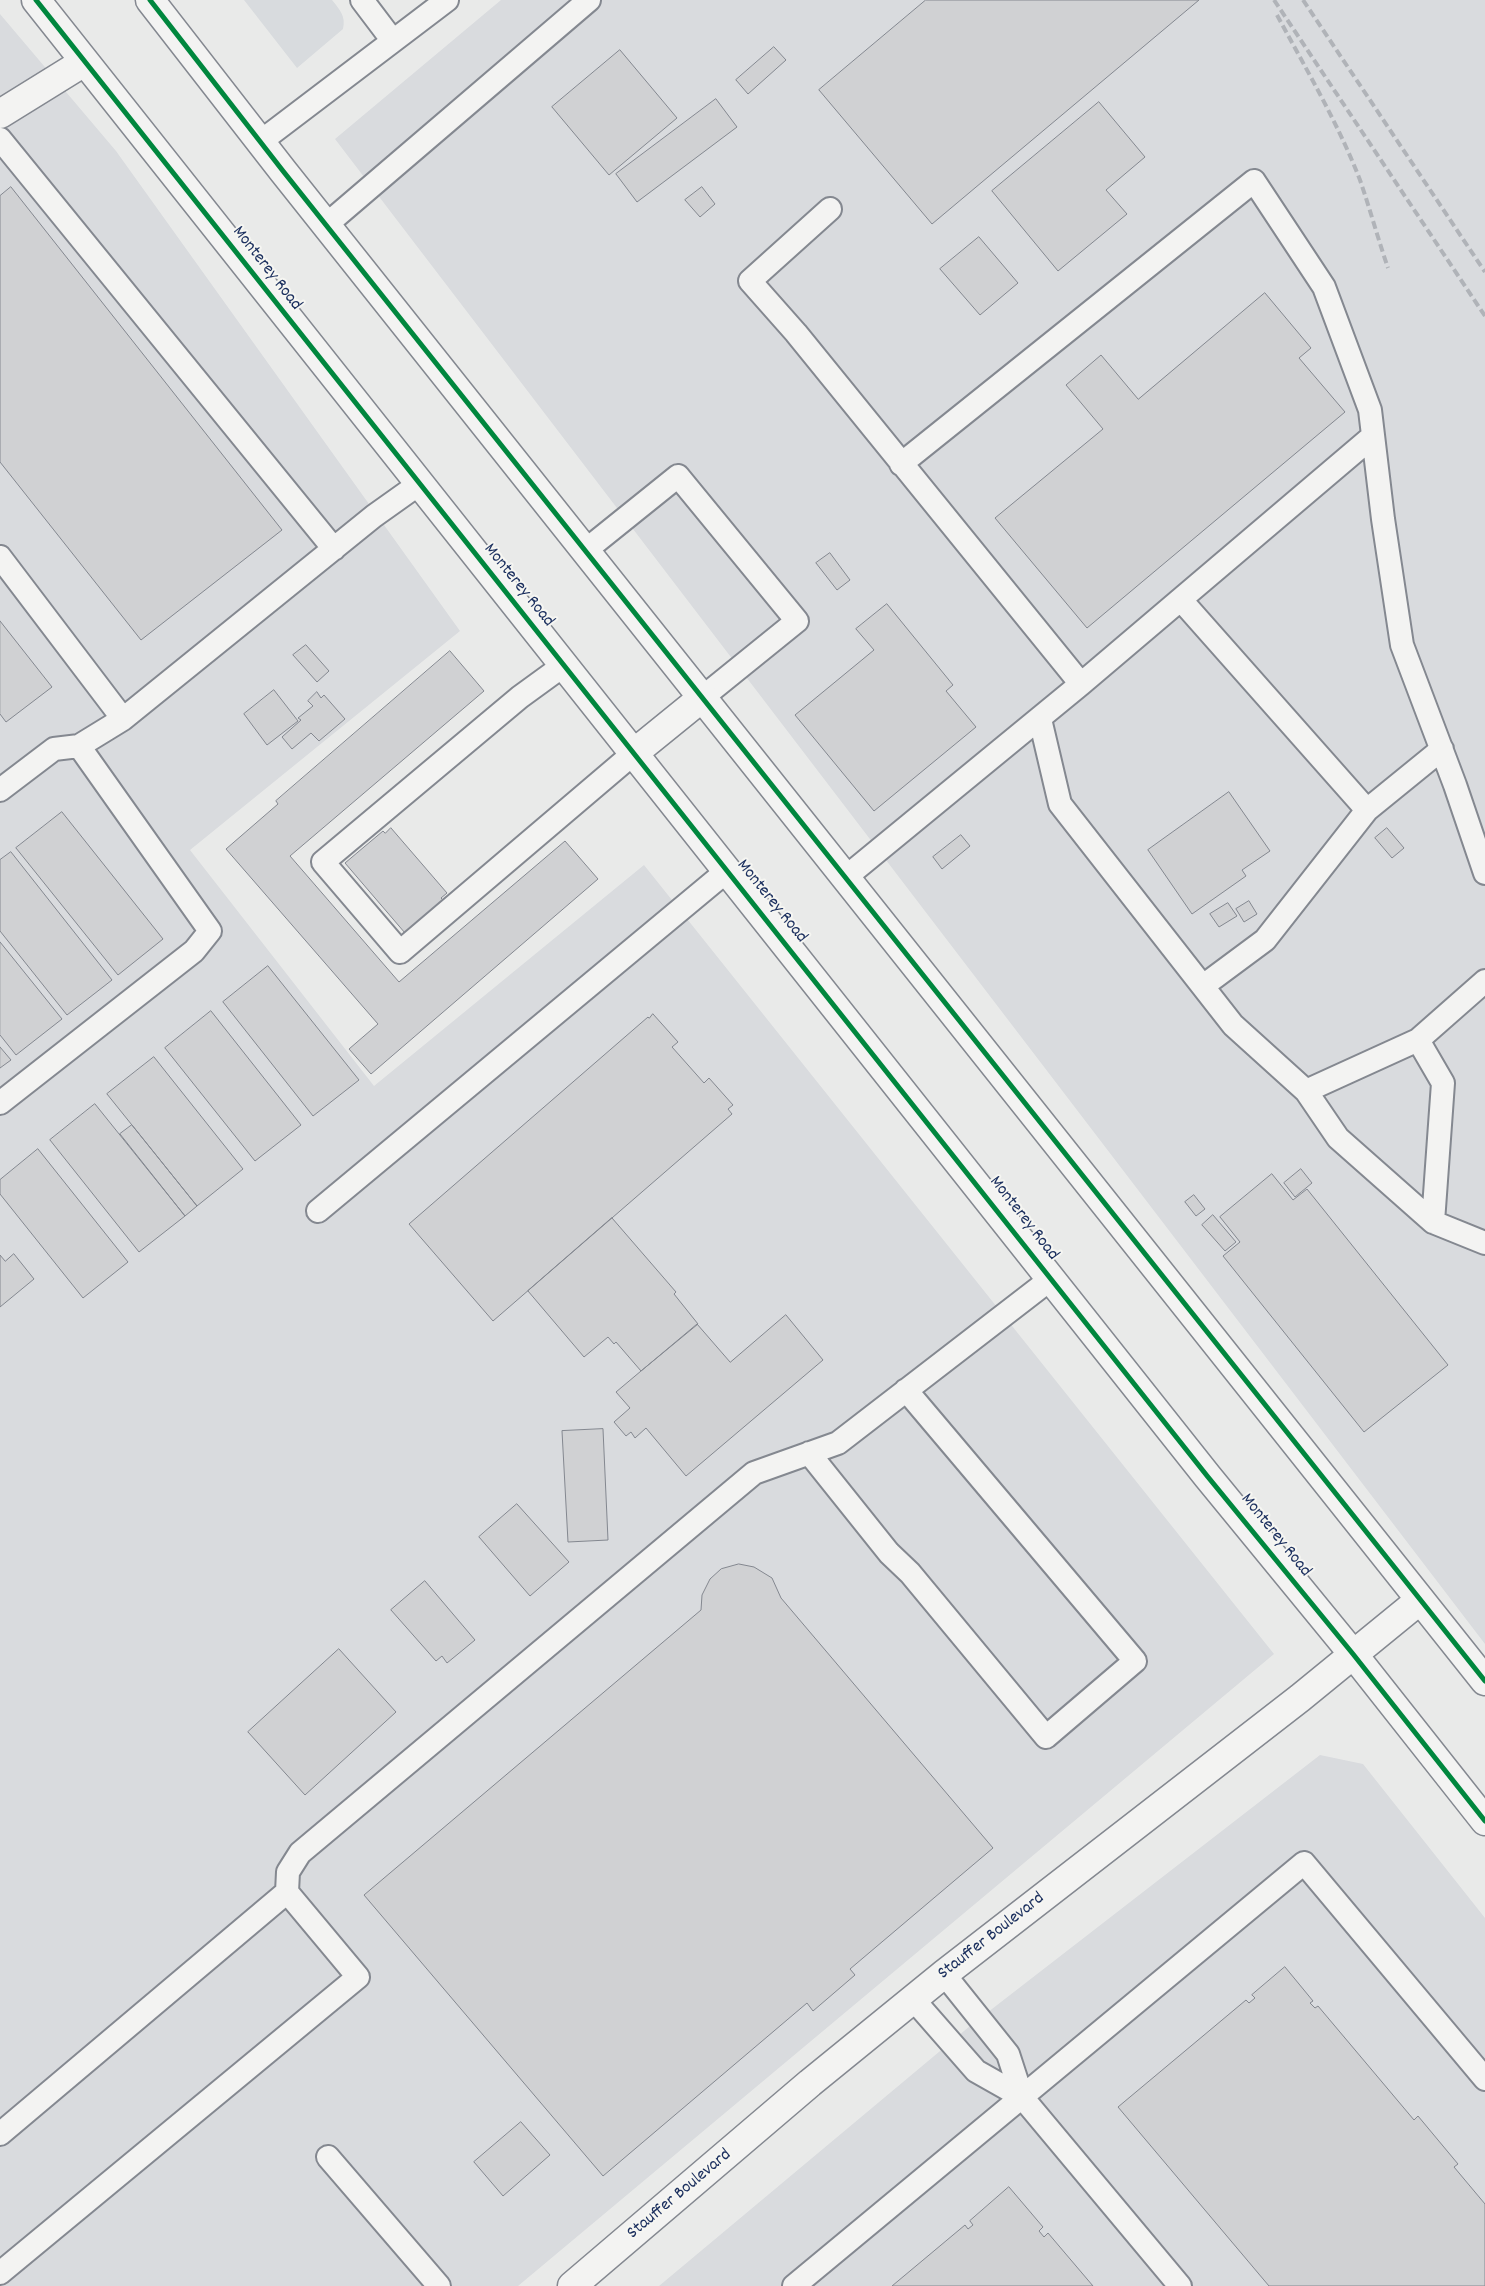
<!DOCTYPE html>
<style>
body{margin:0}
canvas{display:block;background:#e9eae9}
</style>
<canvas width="1485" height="2286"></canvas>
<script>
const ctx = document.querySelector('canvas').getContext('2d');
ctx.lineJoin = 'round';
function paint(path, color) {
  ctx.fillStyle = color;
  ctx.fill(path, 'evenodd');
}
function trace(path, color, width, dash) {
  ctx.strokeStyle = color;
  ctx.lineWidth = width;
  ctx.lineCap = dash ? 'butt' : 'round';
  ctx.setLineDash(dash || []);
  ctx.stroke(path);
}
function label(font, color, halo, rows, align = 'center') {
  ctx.font = font + ' Dekko,sans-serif';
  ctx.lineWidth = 4;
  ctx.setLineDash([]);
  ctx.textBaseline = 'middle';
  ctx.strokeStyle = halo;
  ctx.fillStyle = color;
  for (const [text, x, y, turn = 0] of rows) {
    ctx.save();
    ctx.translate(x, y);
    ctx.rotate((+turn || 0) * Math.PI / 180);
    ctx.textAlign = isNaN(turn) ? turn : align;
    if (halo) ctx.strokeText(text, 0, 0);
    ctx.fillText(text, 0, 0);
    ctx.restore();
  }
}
const built = new Path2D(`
 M 501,0 L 1485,0 L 1485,1644 L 335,139 Z
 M 0,14 L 116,151 L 460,631 L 190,850 L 374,1086 L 644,865 L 1274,1654 L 518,2286 L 0,2286 Z
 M 1320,1755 L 1363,1764 L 1485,1918 L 1485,2286 L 659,2286 L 970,2026 Z`);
const green = new Path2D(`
 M 244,0 L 332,0 C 340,10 346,16 343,29 L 297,68 Z`);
const building = new Path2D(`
 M 926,0 L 1199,0 L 932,224 L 819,90 Z
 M 774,47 L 786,60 L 748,94 L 736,80 Z
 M 620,50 L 677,118 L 609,175 L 552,107 Z
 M 716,99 L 737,127 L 637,202 L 616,174 Z
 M 1099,102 L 1145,157 L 1106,190 L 1127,214 L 1058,271 L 992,191 Z
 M 11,187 L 282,530 L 141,640 L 0,462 L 0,196 Z
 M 702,187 L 715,204 L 700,217 L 685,200 Z
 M 979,237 L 1018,283 L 980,315 L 940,269 Z
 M 1265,293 L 1311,348 L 1299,358 L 1345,412 L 1087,628 L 995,518 L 1103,429 L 1066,385 L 1101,355 L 1138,399 Z
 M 830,553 L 850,580 L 837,590 L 816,563 Z
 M 887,604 L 953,685 L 946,691 L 976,727 L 874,811 L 795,715 L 874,650 L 856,629 Z
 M 0,621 L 52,687 L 6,722 L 0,714 Z
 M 306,645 L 329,671 L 317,682 L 293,655 Z
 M 450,651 L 484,691 L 290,856 L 399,982 L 565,841 L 598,879 L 371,1074 L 349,1049 L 378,1024 L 226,849 L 278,804 L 276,801 Z
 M 274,690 L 298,721 L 267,745 L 244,714 Z
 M 317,692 L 321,698 L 324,695 L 345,719 L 319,741 L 311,733 L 292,749 L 282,737 L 301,720 L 298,718 L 313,706 L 308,701 Z
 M 1229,792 L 1270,851 L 1242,870 L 1246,876 L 1192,914 L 1148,850 Z
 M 62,812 L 163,939 L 118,975 L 16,848 Z
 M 391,828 L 447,893 L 441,898 L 443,900 L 405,933 L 345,863 L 383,831 L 385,833 Z
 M 1387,828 L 1404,848 L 1392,858 L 1375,838 Z
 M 961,835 L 970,846 L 942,869 L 933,857 Z
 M 11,852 L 112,980 L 67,1015 L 0,931 L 0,860 Z
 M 1249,901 L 1257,914 L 1244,922 L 1236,909 Z
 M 1228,903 L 1237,916 L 1219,927 L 1210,914 Z
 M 0,942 L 62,1019 L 16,1055 L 0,1035 Z
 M 268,966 L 359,1080 L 313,1116 L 223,1002 Z
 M 211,1011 L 301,1125 L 255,1161 L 165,1048 Z
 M 653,1014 L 678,1042 L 672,1047 L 704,1083 L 709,1078 L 733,1105 L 728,1109 L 732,1114 L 493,1321 L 409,1224 L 648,1017 L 649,1018 Z
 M 0,1047 L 11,1060 L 0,1068 Z
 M 154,1057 L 243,1169 L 197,1206 L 107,1094 Z
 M 95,1104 L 185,1216 L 139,1252 L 50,1140 Z
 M 132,1125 L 197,1206 L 185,1216 L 120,1134 Z
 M 38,1149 L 128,1262 L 83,1298 L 0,1194 L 0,1180 Z
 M 1301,1169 L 1312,1183 L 1295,1197 L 1284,1183 Z
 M 1272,1174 L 1293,1200 L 1307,1189 L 1448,1365 L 1364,1432 L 1223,1256 L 1240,1242 L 1220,1217 Z
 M 1194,1195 L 1205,1209 L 1196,1216 L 1185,1202 Z
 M 1213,1215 L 1236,1242 L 1225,1251 L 1202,1225 Z
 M 612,1218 L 676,1292 L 674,1294 L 698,1324 L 641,1371 L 616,1342 L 614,1344 L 608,1337 L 584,1357 L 528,1291 Z
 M 14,1254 L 34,1279 L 0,1307 L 0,1255 L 5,1261 Z
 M 786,1315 L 823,1360 L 686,1476 L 646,1428 L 635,1438 L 631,1432 L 626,1436 L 614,1422 L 630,1408 L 616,1392 L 697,1324 L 730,1362 Z
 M 603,1429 L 608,1540 L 568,1542 L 562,1431 Z
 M 517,1504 L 569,1562 L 530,1596 L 479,1537 Z
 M 739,1564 L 754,1567 L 772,1578 L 781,1598 L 993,1848 L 850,1969 L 855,1975 L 813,2011 L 807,2003 L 603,2176 L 364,1895 L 701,1610 L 702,1595 L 710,1579 L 721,1569 Z
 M 425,1581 L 475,1640 L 447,1663 L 442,1656 L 436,1661 L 391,1610 Z
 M 339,1649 L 396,1712 L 305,1795 L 248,1732 Z
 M 1285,1967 L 1313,2001 L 1310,2003 L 1315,2008 L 1318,2006 L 1414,2120 L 1418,2116 L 1458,2164 L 1454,2167 L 1485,2204 L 1485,2286 L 1269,2286 L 1118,2107 L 1246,2000 L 1249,2003 L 1255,1998 L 1252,1995 Z
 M 521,2122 L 550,2155 L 503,2196 L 474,2162 Z
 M 1009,2187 L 1043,2227 L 1039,2231 L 1044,2237 L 1048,2233 L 1093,2286 L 892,2286 L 965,2225 L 968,2229 L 973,2225 L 970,2221 Z`);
const service = new Path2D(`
 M 362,0 L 393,41
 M 0,139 L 334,549
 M 260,142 L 447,0
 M 830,209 L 750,281 L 796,333 L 1081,684
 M 326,225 L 589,0
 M 901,464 L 1254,181 L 1324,287 L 1370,410 L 1383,519 L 1402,645 L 1455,785 L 1485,873
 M 586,550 L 678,476 L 797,621 L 703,697
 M 0,557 L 123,719 L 374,516 L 419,484
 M 1181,600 L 1367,810
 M 564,665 L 520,697 L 323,862 L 400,952 L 634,753
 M 1040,719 L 1060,804 L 1233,1025 L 1306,1091 L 1338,1138 L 1433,1222 L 1485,1243
 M 0,790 L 54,749 L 79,746 L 123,719
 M 846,877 L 1081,684 L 1373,436
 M 1203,986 L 1265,940 L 1367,810 L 1442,749
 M 1418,1040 L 1443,1083 L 1433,1222
 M 1306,1091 L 1418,1040 L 1485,981
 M 0,1103 L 194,951 L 210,931 L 79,746
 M 318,1211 L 728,870
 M 809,1453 L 889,1553 L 910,1573 L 1046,1737 L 1135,1661 L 906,1390
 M 944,1974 L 1008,2054 L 1022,2097
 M 913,1999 L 976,2071 L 1022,2097 L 1180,2286
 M 0,2134 L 287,1892
 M 328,2157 L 439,2286
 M 0,2273 L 358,1977 L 287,1892 L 288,1872 L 300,1853 L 754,1473 L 838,1443 L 1052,1278
 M 794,2286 L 1304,1863 L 1485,2079`);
const minor = new Path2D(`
 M 0,114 L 84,62`);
const tertiary = new Path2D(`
 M 572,2286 L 810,2083 L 944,1974 L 1300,1698 L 1420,1600`);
const primary = new Path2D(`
 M 36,0 L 1208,1477 L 1353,1654 L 1485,1821
 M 150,0 L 283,171 L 1485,1681
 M 634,753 L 703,697`);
const rail = new Path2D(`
 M 1274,0 L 1485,316
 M 1303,0 L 1485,272
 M 1277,15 C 1306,69 1338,123 1360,180 C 1370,209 1378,239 1388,268`);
const cycleway = new Path2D(`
 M 36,0 L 1208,1477 L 1353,1654 L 1485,1821
 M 150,0 L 283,171 L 1485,1681`);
const streetNames = [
 ["Monterey Road",266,269,52],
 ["Monterey Road",518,586,51],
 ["Monterey Road",771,902,51],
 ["Monterey Road",1023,1219,52],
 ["Monterey Road",1275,1536,51],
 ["Stauffer Boulevard",992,1937,-38],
 ["Stauffer Boulevard",680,2195,-40]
];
paint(built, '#d9dbde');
paint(green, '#d8dbde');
paint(building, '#d0d1d3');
trace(building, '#848890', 1);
trace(service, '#848890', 26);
trace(minor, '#848890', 31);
trace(tertiary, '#848890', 31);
trace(primary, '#848890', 31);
trace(service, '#f3f3f2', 22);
trace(minor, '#f3f3f2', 28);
trace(tertiary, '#f3f3f2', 28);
trace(primary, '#f3f3f2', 28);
trace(rail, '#b0b3b8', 4, [8, 4]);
trace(cycleway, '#00873e', 5);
label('18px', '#1b2f5e', '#f6f6f2', streetNames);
</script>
